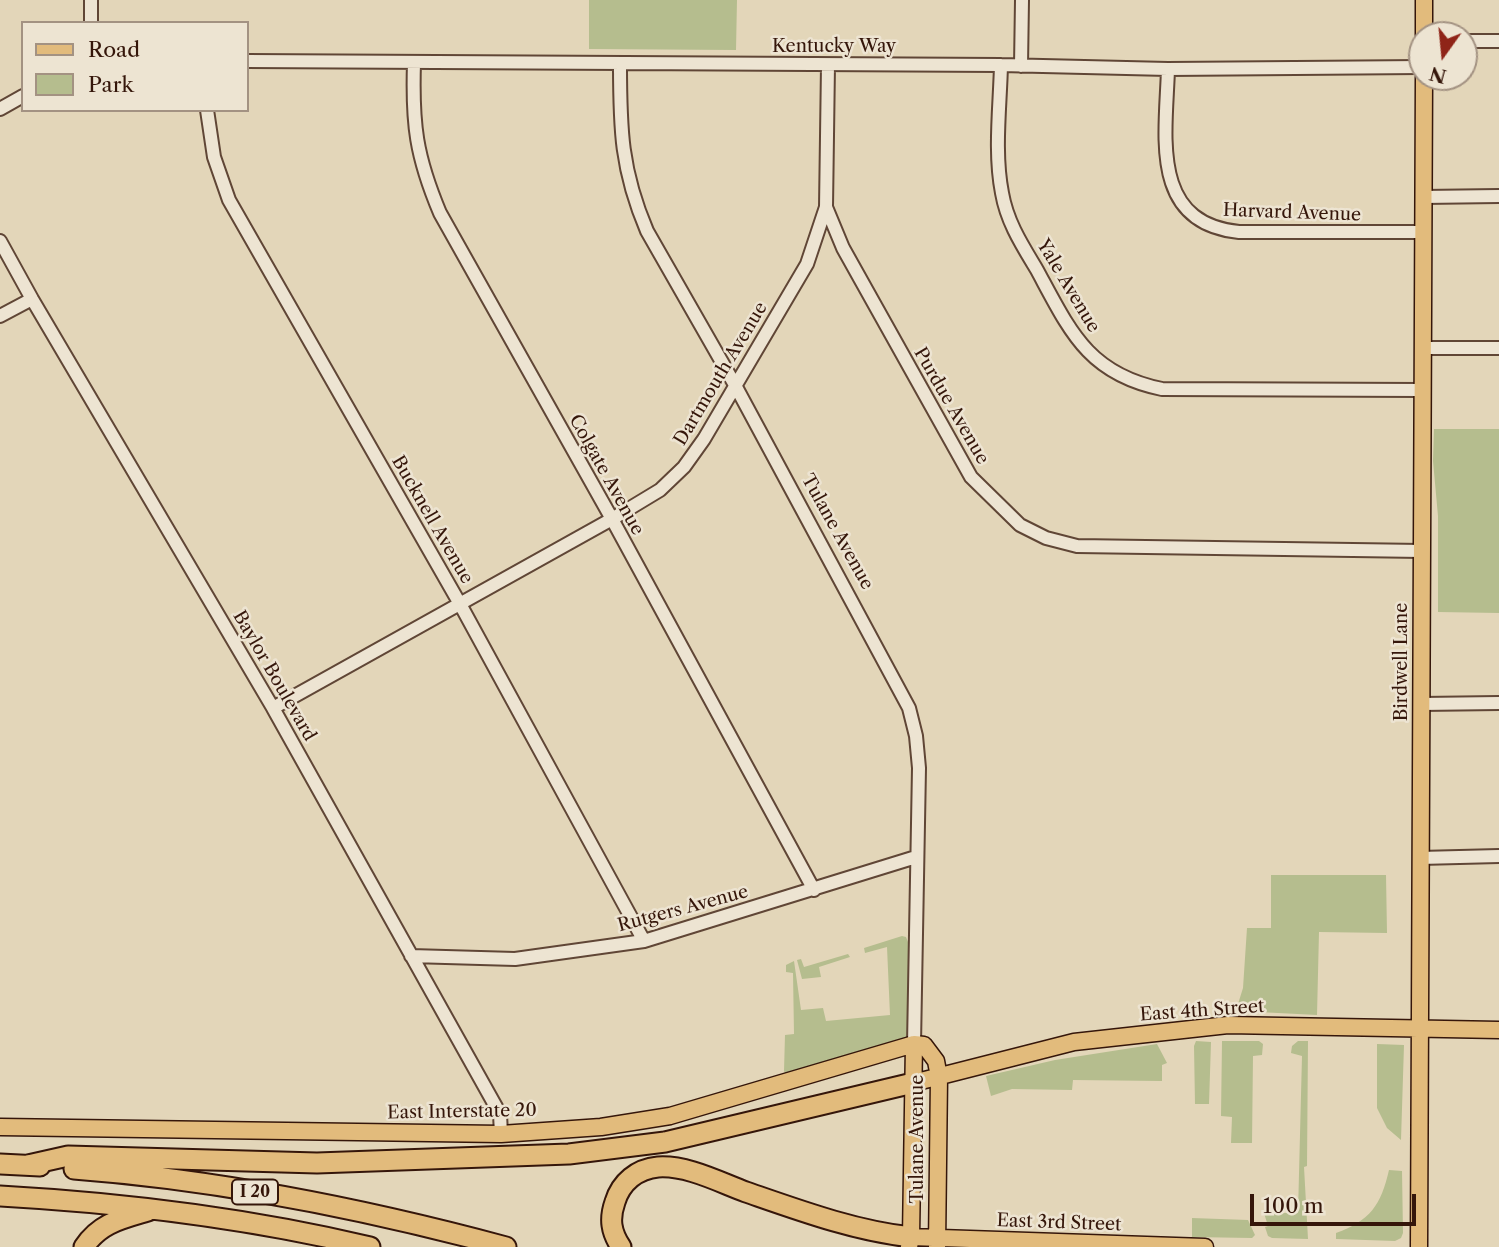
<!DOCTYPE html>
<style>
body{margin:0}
#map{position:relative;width:1499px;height:1247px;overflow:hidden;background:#e3d6b9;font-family:"Libre Caslon Text",serif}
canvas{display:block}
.legend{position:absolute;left:21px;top:21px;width:228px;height:91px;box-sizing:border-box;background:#ede4d2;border:2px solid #a39282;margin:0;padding:9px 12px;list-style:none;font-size:21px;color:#35160a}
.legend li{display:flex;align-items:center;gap:14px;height:35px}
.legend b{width:35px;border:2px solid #a39282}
.north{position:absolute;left:1408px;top:21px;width:70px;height:70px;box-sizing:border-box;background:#ede4d2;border:2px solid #a39282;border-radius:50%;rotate:195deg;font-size:19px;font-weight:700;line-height:28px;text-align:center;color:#35160a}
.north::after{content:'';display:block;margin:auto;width:24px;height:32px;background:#8f2418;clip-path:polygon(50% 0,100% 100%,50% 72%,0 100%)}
.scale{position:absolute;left:1250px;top:1194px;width:166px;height:32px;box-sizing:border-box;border:4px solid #35160a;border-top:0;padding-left:9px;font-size:21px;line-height:24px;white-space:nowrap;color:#35160a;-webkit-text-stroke:5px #ede4d2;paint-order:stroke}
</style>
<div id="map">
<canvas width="1499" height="1247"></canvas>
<ul class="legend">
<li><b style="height:9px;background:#e2bb7c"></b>Road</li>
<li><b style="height:19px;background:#b5bd8e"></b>Park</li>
</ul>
<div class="north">N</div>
<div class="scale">100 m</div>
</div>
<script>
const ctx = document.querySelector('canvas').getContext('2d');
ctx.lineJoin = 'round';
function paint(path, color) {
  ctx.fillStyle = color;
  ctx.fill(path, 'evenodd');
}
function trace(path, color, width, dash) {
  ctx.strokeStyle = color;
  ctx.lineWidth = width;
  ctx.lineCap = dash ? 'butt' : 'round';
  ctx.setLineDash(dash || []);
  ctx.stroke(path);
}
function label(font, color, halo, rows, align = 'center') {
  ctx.font = font + ' "Libre Caslon Text",serif';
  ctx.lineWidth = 5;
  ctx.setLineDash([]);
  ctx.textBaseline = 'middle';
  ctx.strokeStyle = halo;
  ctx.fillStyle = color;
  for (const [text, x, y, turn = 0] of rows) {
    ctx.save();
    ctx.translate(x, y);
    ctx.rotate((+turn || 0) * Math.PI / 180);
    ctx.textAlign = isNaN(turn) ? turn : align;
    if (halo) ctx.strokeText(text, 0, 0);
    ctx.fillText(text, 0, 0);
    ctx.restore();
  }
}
const green = new Path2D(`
 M 589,0 L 737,0 L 736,50 L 589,49 Z
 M 1434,429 L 1499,429 L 1499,613 L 1438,612 L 1438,516 L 1433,461 Z
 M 1271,875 L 1386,875 L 1387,933 L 1319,932 L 1317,1015 L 1239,1011 L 1238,1004 L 1243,988 L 1247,928 L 1271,928 Z
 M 902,936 L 906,937 L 908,942 L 908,1034 L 906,1039 L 786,1076 L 784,1071 L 785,1035 L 794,1034 L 793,973 L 786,972 L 786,965 L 794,961 L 801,1010 L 823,1008 L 826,1021 L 890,1015 L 887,947 L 865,953 L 864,948 Z
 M 848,954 L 850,957 L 819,967 L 821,977 L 802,979 L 797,960 L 801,959 L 804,967 Z
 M 1196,1041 L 1211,1042 L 1209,1104 L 1195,1104 L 1194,1046 Z
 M 1222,1041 L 1259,1041 L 1263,1044 L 1262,1055 L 1253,1056 L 1252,1143 L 1231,1143 L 1232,1117 L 1221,1116 Z
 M 1298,1041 L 1308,1041 L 1307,1166 L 1304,1167 L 1308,1239 L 1272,1238 L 1268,1236 L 1265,1227 L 1268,1226 L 1264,1213 L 1298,1213 L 1302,1056 L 1291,1053 L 1292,1046 Z
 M 1157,1044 L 1167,1063 L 1162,1065 L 1162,1081 L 1073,1080 L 1072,1090 L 1012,1089 L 991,1096 L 986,1076 L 1055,1060 Z
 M 1377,1044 L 1404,1045 L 1401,1140 L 1387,1128 L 1377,1108 Z
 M 1389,1170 L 1402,1171 L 1403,1233 L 1401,1238 L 1395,1241 L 1336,1239 L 1336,1233 C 1370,1221 1381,1205 1389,1170 Z
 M 1192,1218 L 1248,1220 L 1255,1235 L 1252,1238 L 1192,1237 Z`);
const minor = new Path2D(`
 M 91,23 L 91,0
 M 1464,41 L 1499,41
 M 247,61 L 1001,65 L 1168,69 L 1422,67
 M 414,63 C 412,124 416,156 440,213 L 612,519 L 814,890
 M 620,64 C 620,129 621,170 647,231 L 735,385 L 909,708 L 916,736 L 919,768 L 914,1044
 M 828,65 L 826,207 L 843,248 L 971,477 L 1020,525 L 1046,538 L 1077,546 L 1422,551
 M 1001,65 C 1000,107 994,152 1002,193 C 1007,222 1022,245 1037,270 C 1070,331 1088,374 1162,389 L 1422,390
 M 1021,66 L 1022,0
 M 1168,69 C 1166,135 1149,223 1239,232 L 1423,232
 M 0,109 L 23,96
 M 207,110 L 214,157 L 229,200 L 460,604 L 644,941
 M 1423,197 L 1499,196
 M 0,241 L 32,299 L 273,708 L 500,1114 L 501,1134
 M 0,316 L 32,299
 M 1423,348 L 1499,348
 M 1421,704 L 1499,703
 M 273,708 L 612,519 L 660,490 L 684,467 L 704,439 L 807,264 L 826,207
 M 1420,858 L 1499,856
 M 411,956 L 515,959 L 644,941 L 916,857`);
const major = new Path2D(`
 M 1424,35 L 1424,0
 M 913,1083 L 1074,1042 L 1228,1025 L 1499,1030
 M 0,1127 L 501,1134 L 601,1127 L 670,1116 L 914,1044 L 924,1045 L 936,1061 L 939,1077 L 937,1247
 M 911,1237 L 1205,1247
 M 909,1247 L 911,1237 L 914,1044
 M 1419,1247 L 1424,77`);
const highway = new Path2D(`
 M 0,1164 L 40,1166
 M 28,1165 L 68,1156 L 317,1163 L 569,1154 L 665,1142 L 913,1083
 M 74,1169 C 220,1180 365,1209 506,1247
 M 0,1196 C 125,1203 248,1218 370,1247
 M 84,1247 C 100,1223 121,1219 148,1211
 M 621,1247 C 611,1232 609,1219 615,1202 C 621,1182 637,1169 658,1167 C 687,1165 719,1182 746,1192 C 798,1210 855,1231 911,1237`);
const shields = [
 [255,1192,46]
];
const shieldNames = [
 ["I 20",255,1192]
];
const streetNames = [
 ["Kentucky Way",834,47],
 ["Harvard Avenue",1292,213,2],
 ["Yale Avenue",1068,286,59],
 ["Dartmouth Avenue",721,374,-59],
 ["Purdue Avenue",951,406,60],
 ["Colgate Avenue",606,475,61],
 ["Bucknell Avenue",432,520,60],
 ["Tulane Avenue",837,532,61],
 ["Birdwell Lane",1402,662,-90],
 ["Baylor Boulevard",274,676,60],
 ["Rutgers Avenue",683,909,-15],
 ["East 4th Street",1202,1011,-4],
 ["East Interstate 20",462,1112,-1],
 ["Tulane Avenue",918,1139,-90],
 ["East 3rd Street",1059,1223,2]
];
paint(green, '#b5bd8e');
trace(minor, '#604636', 16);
trace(major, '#35160a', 19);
trace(highway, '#35160a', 23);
trace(minor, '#ede4d2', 12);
trace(major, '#e2bb7c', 16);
trace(highway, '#e2bb7c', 19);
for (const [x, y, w] of shields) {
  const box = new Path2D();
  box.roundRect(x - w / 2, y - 12.5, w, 25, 5);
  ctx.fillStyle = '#ede4d2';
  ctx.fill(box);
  trace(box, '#35160a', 2);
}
label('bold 16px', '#35160a', null, shieldNames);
label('18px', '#35160a', '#ede4d2', streetNames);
</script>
